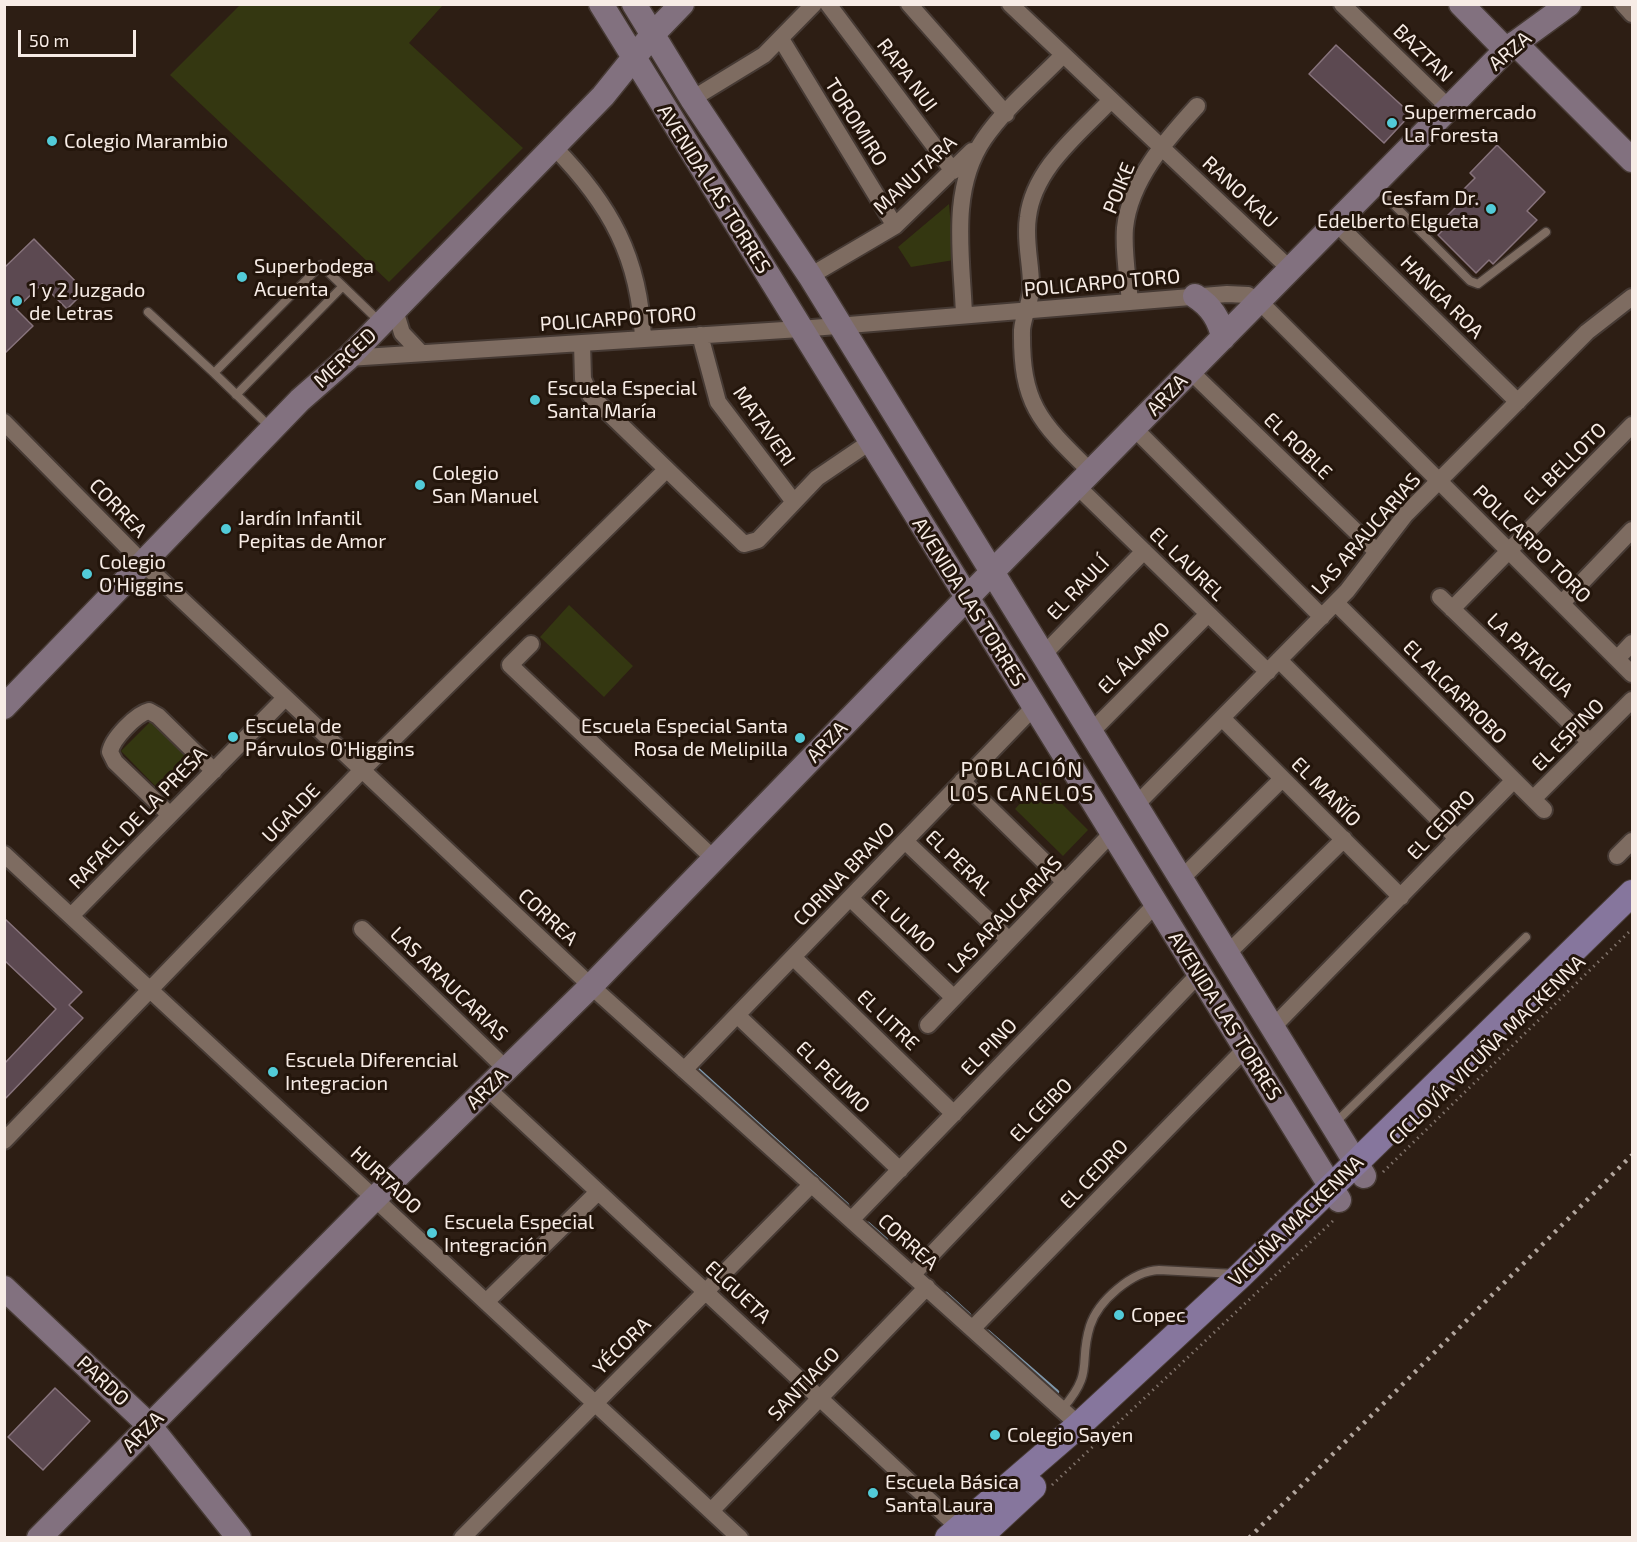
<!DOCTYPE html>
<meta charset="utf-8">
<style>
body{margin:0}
#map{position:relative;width:1637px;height:1542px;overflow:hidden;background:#2d1e14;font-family:"Exo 2",sans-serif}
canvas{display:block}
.frame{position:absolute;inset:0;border:6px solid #f7ece6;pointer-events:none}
.scale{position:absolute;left:18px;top:30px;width:118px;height:27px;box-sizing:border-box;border:3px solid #f7ece6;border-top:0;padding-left:8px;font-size:18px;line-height:21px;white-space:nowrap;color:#f7ece6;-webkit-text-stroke:4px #23150b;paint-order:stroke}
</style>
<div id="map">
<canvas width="1637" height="1542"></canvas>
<div class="frame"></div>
<div class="scale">50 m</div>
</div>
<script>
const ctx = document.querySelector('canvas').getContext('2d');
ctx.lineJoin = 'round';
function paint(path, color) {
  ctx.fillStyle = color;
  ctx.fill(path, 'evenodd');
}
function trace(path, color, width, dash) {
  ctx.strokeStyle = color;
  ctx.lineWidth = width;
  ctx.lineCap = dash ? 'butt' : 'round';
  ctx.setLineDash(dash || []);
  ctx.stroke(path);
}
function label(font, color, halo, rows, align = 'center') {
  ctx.font = font + ' "Exo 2",sans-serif';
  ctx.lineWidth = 6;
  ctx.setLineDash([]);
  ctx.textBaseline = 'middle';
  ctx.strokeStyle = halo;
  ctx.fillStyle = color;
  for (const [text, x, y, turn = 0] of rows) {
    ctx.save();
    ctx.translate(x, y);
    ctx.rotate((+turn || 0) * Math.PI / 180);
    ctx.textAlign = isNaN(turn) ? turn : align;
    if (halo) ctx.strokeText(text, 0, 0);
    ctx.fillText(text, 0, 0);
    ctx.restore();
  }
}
const green = new Path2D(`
 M 241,4 L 443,5 L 409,43 L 523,148 L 389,282 L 170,75 Z
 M 949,204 L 954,260 L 911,267 L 898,247 Z
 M 569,605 L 633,666 L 604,697 L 540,637 Z
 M 152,720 L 195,764 L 164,795 L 121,751 Z
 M 1040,782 L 1088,830 L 1063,856 L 1015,809 Z`);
const stream = new Path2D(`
 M 698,1070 L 847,1205
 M 868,1224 L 886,1240
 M 946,1294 L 969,1315
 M 988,1332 L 1057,1392`);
const building = new Path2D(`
 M 1336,45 L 1411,114 L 1384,143 L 1309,74 Z
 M 1497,145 L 1545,192 L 1527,211 L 1537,220 L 1493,264 L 1489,260 L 1476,273 L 1438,235 L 1451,222 L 1446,217 L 1461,202 L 1456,197 L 1475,178 L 1470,173 Z
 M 34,239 L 85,291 L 67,309 L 42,284 L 16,309 L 33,326 L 4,354 L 4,268 Z
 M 4,918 L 82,992 L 69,1005 L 83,1018 L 4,1100 L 4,1064 L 56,1009 L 4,960 Z
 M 55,1388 L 90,1421 L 43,1470 L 8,1437 Z`);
const path = new Path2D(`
 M 1383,1172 L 1632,929
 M 1052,1485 L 1335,1219`);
const lane = new Path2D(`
 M 1376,187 L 1470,281 L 1478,284 L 1546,232
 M 148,312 L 214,373
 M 236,395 L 343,286
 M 270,427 L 214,373 L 321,265 L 379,321
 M 1335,1123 L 1526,937
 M 1063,1408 C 1095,1371 1078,1364 1090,1326 C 1098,1301 1132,1271 1159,1270 L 1235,1274`);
const street = new Path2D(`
 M 828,4 L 953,171
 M 909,4 L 1006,114
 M 1010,4 L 1290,269
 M 1342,4 L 1449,108
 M 1623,4 L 1632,14
 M 781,39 L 895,226
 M 692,99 L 764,55 L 814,4
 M 554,147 C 610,204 640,258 643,339
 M 1336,223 L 1518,402
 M 810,276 L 895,226 L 972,151
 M 1130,302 C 1128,278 1123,252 1125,228 C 1130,180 1166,140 1197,106
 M 395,310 L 402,333 L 421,353
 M 964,315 C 962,257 949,190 984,139 C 1005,108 1037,82 1063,55
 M 700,335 L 718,402 L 794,502
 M 582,343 L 583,379 L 590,395 L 744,544 L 758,540 L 817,478 L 870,442
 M 348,358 L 800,329 L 1227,294 L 1248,295 L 1259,301 L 1632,674
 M 1190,371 L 1377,552
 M 4,422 L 144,564 L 591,986 L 1079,1425
 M 1134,428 L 1322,617
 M 1091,472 C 1040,422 1021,405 1022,330 C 1023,317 1030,304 1031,290 C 1032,266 1024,242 1028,217 C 1034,168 1079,134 1111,100
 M 1077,486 L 1268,672
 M 1440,597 L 1590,742
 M 1336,603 L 1544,810
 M 1562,603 L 1632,530
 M 1452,609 L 1632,425
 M 531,644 L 510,665 L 714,859
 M 1043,655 L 1144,551
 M 1617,659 L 1632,643
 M 1279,660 L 1457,838
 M 1222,718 L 1401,897
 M 1091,732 L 1208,614
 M 962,781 L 1065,882
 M 1533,799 L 1632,700
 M 1136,805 L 1347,591 L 1406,514 L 1587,332 L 1632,297
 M 170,815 L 115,762 L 110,752 C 112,739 136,714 149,711 L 158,716 L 214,771
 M 905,841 L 1009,940
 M 4,854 L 740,1538
 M 1617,856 L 1632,841
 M 1182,878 L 1282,779
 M 850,898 L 954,998
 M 71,916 L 285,698
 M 362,929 L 506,1069
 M 1228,953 L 1344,839
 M 793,957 L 954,1114
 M 737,1015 L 900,1170
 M 928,1025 L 1112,833
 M 1273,1027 L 1514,780
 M 684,1070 L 1034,707
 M 487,1088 L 959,1528
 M 4,1141 L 362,770 L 666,470
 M 852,1219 L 1156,904
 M 913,1274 L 1199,974
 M 486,1302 L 598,1192
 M 973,1328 L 1245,1049
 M 711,1511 L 927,1287
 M 462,1538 L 812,1184`);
const secondary = new Path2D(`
 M 601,4 L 1339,1200
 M 634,4 L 692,99 L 810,276 L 1364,1176
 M 1461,4 L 1506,50
 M 1515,43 L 1632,160
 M 1195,296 C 1211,306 1220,319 1223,338
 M 4,707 L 300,400 L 348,358 L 603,96 L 653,34 L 682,4
 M 4,1288 L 149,1425 L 239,1538
 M 39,1538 L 367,1206 L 591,986 L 995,569 L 1506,50 L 1569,4`);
const primary = new Path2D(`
 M 948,1538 L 1079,1425 L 1241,1275 L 1632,893
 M 978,1538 L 1033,1487`);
const rail = new Path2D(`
 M 1249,1538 L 1632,1155`);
const markers = [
 [1392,123,6,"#52cbd8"],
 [52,141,6,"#52cbd8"],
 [1491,209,6,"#52cbd8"],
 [242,277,6,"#52cbd8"],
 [17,301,6,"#52cbd8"],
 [535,400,6,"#52cbd8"],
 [420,485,6,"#52cbd8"],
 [226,529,6,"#52cbd8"],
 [87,574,6,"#52cbd8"],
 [233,737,6,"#52cbd8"],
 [800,738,6,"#52cbd8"],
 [273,1072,6,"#52cbd8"],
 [432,1233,6,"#52cbd8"],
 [1119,1315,6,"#52cbd8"],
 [995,1435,6,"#52cbd8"],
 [873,1493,6,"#52cbd8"]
];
const streetNames = [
 ["ARZA",1510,51,-40],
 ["BAZTAN",1423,53,44],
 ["RAPA NUI",907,75,53],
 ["TOROMIRO",856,122,58],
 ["MANUTARA",915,175,-43],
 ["POIKE",1119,188,-68],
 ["AVENIDA LAS TORRES",714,189,58],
 ["RANO KAU",1240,192,43],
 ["POLICARPO TORO",1102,283,-5],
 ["HANGA ROA",1442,297,45],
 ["POLICARPO TORO",618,319,-4],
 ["MERCED",345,358,-43],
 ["ARZA",1167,395,-46],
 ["MATAVERI",764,426,55],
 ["EL ROBLE",1298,446,44],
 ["EL BELLOTO",1565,464,-45],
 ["CORREA",118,508,46],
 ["LAS ARAUCARIAS",1366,534,-49],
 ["POLICARPO TORO",1532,544,45],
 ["EL LAUREL",1187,564,44],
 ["EL RAULÍ",1078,588,-46],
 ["AVENIDA LAS TORRES",969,602,58],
 ["LA PATAGUA",1530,655,44],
 ["EL ÁLAMO",1134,658,-45],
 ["EL ALGARROBO",1455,692,45],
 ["EL ESPINO",1568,735,-45],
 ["ARZA",827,742,-46],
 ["EL MAÑÍO",1326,792,45],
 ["UGALDE",291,813,-46],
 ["RAFAEL DE LA PRESA",138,818,-46],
 ["EL CEDRO",1441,825,-46],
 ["EL PERAL",959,863,44],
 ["CORINA BRAVO",844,874,-46],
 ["LAS ARAUCARIAS",1005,915,-46],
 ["CORREA",548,917,43],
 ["EL ULMO",903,921,44],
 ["LAS ARAUCARIAS",449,984,44],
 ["AVENIDA LAS TORRES",1225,1016,58],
 ["EL LITRE",888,1020,44],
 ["EL PINO",989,1047,-46],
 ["CICLOVÍA VICUÑA MACKENNA",1487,1050,-44],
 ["EL PEUMO",833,1077,44],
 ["ARZA",487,1089,-44],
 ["EL CEIBO",1041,1110,-46],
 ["EL CEDRO",1094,1174,-46],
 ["HURTADO",386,1180,43],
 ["VICUÑA MACKENNA",1296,1221,-44],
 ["CORREA",908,1242,42],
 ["ELGUETA",738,1292,43],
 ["YÉCORA",622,1346,-45],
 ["PARDO",103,1381,43],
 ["SANTIAGO",804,1384,-46],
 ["ARZA",143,1432,-45]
];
const poiNames = [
 ["Supermercado",1404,112],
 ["La Foresta",1404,135],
 ["Colegio Marambio",64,141],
 ["Cesfam Dr.",1479,198,"right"],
 ["Edelberto Elgueta",1479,221,"right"],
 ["Superbodega",254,266],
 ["Acuenta",254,289],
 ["1 y 2 Juzgado",29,290],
 ["de Letras",29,313],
 ["Escuela Especial",547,388],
 ["Santa María",547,411],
 ["Colegio",432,473],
 ["San Manuel",432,496],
 ["Jardín Infantil",238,518],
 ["Pepitas de Amor",238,541],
 ["Colegio",99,562],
 ["O'Higgins",99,585],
 ["Escuela de",245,726],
 ["Párvulos O'Higgins",245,749],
 ["Escuela Especial Santa",788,726,"right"],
 ["Rosa de Melipilla",788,749,"right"],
 ["Escuela Diferencial",285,1060],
 ["Integracion",285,1083],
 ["Escuela Especial",444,1222],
 ["Integración",444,1245],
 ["Copec",1131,1315],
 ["Colegio Sayen",1007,1435],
 ["Escuela Básica",885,1482],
 ["Santa Laura",885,1505]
];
const neighbourhoodNames = [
 ["POBLACIÓN",1022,770],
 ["LOS CANELOS",1022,794]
];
paint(green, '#343711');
trace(stream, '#7e97ab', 4.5);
paint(building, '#5c4951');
trace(building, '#87737c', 1.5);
trace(lane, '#463a34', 11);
trace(street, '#463a34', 20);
trace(secondary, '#463a34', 27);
trace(primary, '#463a34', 28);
trace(path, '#80736b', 3, [1.5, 4.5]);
trace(lane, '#7e6c61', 8);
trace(street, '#7e6c61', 16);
trace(secondary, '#82717f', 24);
trace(primary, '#86769d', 26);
trace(rail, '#b2a69e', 4.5, [3, 6]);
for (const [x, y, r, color] of markers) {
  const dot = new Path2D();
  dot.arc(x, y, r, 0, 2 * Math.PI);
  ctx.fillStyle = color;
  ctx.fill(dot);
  trace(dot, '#23150b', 2);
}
label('20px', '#f7ece6', '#23150b', streetNames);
label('20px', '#f7ece6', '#23150b', poiNames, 'left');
ctx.letterSpacing = '1.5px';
label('21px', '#f7ece6', '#23150b', neighbourhoodNames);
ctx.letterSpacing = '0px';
</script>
